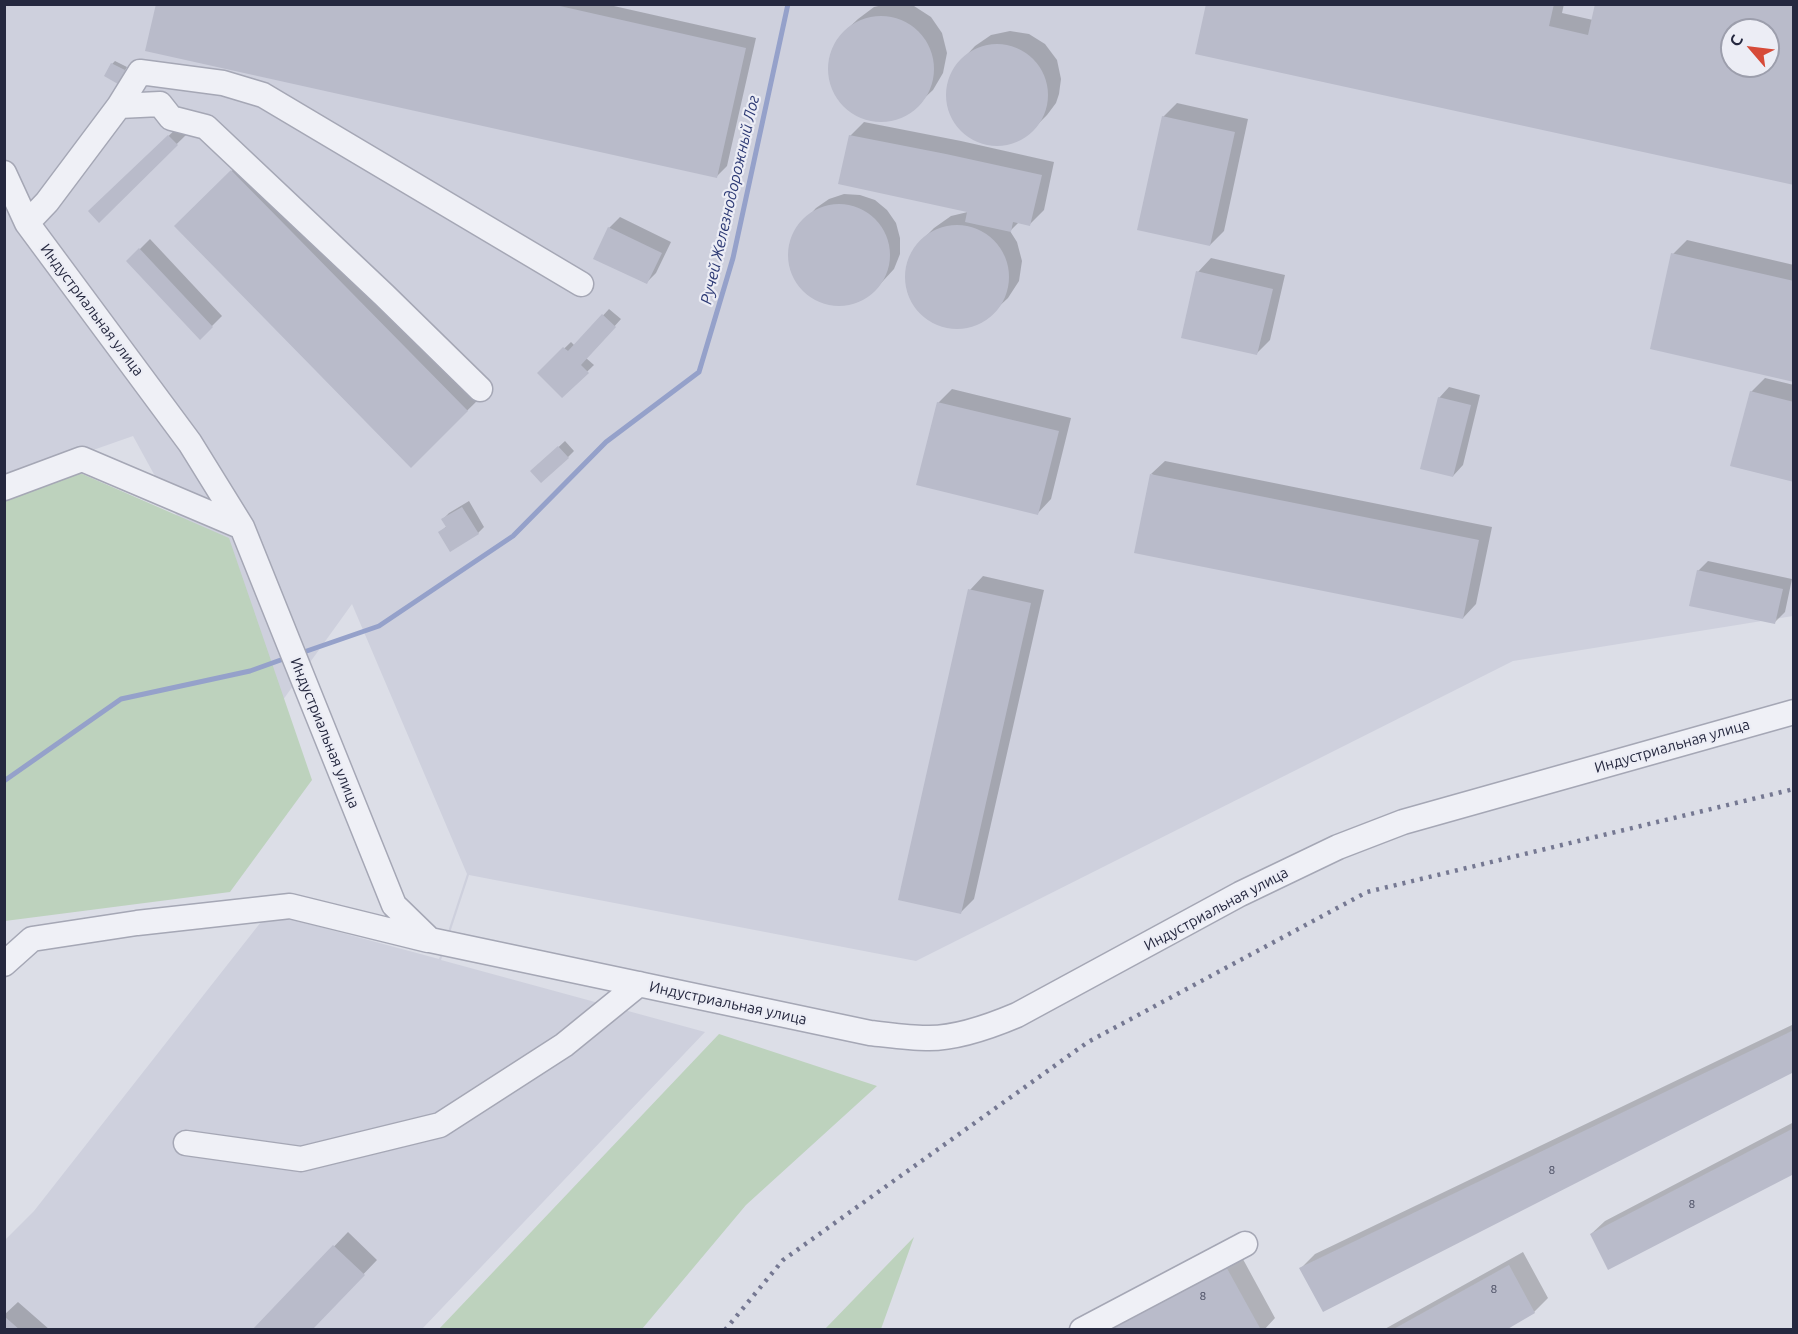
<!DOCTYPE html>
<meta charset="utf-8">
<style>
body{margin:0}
#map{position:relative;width:1798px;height:1334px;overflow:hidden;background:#dcdee7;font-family:Ubuntu,sans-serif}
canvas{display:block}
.frame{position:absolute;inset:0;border:6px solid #25283f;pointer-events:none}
.north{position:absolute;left:1720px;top:18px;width:60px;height:60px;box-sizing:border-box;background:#ecedf5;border:2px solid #9c9eac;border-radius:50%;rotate:298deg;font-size:16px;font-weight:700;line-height:24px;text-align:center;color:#25283f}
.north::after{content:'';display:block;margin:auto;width:21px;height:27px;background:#d64a38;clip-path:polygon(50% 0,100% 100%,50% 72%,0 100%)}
</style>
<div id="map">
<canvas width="1798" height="1334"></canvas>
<div class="frame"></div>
<div class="north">С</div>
</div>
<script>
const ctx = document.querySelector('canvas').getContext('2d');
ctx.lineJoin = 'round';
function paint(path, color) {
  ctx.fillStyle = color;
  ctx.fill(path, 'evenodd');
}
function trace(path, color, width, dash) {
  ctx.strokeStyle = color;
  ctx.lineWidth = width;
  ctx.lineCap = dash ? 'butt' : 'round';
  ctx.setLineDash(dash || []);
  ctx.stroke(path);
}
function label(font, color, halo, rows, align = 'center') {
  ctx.font = font + ' Ubuntu,sans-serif';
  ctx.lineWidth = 4.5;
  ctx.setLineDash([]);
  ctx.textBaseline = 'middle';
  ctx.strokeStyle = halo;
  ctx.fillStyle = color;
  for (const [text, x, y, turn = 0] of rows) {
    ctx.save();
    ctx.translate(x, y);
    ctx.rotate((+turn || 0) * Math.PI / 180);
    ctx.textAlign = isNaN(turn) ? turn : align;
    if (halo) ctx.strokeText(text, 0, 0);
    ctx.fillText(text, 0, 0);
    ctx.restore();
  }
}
const built = new Path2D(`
 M 5,5 L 1793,5 L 1793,616 L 1513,661 L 916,961 L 469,875 L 441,960 L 705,1032 L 422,1329 L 5,1330 L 5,1240 L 34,1211 L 268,913 L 439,959 L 467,874 L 352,604 L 280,704 L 133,436 L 5,481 ZM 1732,30 L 1768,30 L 1768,66 L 1732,66 Z`);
const green = new Path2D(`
 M 64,466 L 229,538 L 312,780 L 230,892 L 5,921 L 5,488 Z
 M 719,1034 L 877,1086 L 746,1205 L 642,1329 L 439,1329 Z
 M 914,1237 L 881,1329 L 825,1329 Z`);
const shadow = new Path2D(`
 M 157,4 L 605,4 L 756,38 L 727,166 L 717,176 Z
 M 887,4 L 914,6 L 931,17 L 942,33 L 947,53 L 943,73 L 933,90 L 918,104 L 902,116 L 882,120 L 862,117 L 845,106 L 834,90 L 829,70 L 832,50 L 843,33 L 858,19 L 874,7 Z
 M 1208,4 L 1564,4 L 1562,13 L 1593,20 L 1794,4 L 1794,183 ZM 1732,30 L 1768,30 L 1768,66 L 1732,66 Z
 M 1010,31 L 1029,34 L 1045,44 L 1057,60 L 1061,79 L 1059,94 L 1056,103 L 1047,115 L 1033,129 L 1017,140 L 998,145 L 979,141 L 963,131 L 951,115 L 947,96 L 950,77 L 961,61 L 975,46 L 991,35 Z
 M 115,61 L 127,67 L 120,79 L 112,64 Z
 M 1177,103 L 1248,119 L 1224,231 L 1210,245 L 1163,117 Z
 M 864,122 L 961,141 L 1054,162 L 1044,210 L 1030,224 L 1019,222 L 1010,231 L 1017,242 L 1022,261 L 1019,281 L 1008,298 L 993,312 L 977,323 L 958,328 L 939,324 L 922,314 L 915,306 L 908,293 L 906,278 L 909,259 L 920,242 L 934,228 L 951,216 L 972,211 L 850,136 Z
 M 179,126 L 187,134 L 99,220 L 90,211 Z
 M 246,157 L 481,397 L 411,466 L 176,226 Z
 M 844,194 L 860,195 L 875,200 L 887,210 L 896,223 L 900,238 L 900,254 L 894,269 L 872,293 L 857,302 L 839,305 L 822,302 L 807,294 L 796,280 L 790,264 L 790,247 L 795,231 L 816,208 L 829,199 Z
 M 620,217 L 671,242 L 656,273 L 646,283 L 595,258 L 609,228 Z
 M 150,239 L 222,316 L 200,338 L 128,261 Z
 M 1687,240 L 1794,265 L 1794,380 L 1673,254 Z
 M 1211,258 L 1285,275 L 1270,340 L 1256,354 L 1198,272 Z
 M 609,309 L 621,319 L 586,358 L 594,365 L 562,396 L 539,373 L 571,342 L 575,346 Z
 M 1765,378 L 1794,385 L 1794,481 L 1751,392 Z
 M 1449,387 L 1480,395 L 1463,465 L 1453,476 L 1439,398 Z
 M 952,389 L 1071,418 L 1051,499 L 1038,513 L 938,403 Z
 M 565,441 L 574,451 L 568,457 L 533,471 Z
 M 1165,461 L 1492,527 L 1476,604 L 1463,618 L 1151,474 Z
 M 469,501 L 484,527 L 478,533 L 440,532 L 447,526 L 443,519 L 449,513 Z
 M 1708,561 L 1792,579 L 1785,612 L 1775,622 L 1698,571 Z
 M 983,576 L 1044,590 L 974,899 L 960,913 L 970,590 Z
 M 1794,1024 L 1794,1071 L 1301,1268 L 1315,1254 Z
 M 1794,1122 L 1794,1172 L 1591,1234 L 1605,1221 Z
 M 348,1232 L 377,1260 L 310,1330 L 254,1330 Z
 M 1238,1250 L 1275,1318 L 1264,1330 L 1099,1330 Z
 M 1523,1252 L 1548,1298 L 1534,1312 L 1503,1330 L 1383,1330 Z
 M 18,1302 L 50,1330 L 4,1330 L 4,1315 Z`);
const stream = new Path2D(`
 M 301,653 L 379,626 L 513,536 L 606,442 L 699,372 L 733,258 L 788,4
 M 4,781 L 121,699 L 250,671 L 289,657`);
const building = new Path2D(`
 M 156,4 L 551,4 L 746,48 L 717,178 L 145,51 Z
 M 1206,4 L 1554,4 L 1549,26 L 1588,35 L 1595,4 L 1794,4 L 1794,185 L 1195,54 ZM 1732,30 L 1768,30 L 1768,66 L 1732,66 Z
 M828 69a53 53 0 1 1 106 0a53 53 0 1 1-106 0Z
 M946 95a51 51 0 1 1 102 0a51 51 0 1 1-102 0Z
 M 111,63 L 125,70 L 118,84 L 104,76 Z
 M 1162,116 L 1235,132 L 1210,246 L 1137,230 Z
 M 168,135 L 178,145 L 99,223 L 88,211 Z
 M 849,135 L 946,154 L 1042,175 L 1030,226 L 1013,222 L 1011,232 L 965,222 L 967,212 L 838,184 Z
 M 231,170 L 468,411 L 411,468 L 174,226 Z
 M788 255a51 51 0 1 1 102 0a51 51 0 1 1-102 0Z
 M905 277a52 52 0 1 1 104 0a52 52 0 1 1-104 0Z
 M 608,227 L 662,253 L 647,284 L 593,259 Z
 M 139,248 L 213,327 L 200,340 L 126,261 Z
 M 1671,253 L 1794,281 L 1794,382 L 1650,349 Z
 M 1196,271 L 1273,289 L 1257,355 L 1181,338 Z
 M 602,314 L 616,327 L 581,365 L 589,373 L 562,398 L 537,373 L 563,347 L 568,351 Z
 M 1750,391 L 1794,402 L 1794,482 L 1730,466 Z
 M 1438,397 L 1471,405 L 1453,477 L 1420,469 Z
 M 937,402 L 1059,431 L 1038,515 L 916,485 Z
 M 558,446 L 569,458 L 541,483 L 530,471 Z
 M 1150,474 L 1479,540 L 1463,619 L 1134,553 Z
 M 462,507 L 479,534 L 450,552 L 438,532 L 446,527 L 441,519 Z
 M 1697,570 L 1783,589 L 1775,624 L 1689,606 Z
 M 968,589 L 1031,603 L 961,914 L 898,900 Z
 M 1794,1030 L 1794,1072 L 1323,1312 L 1299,1268 Z
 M 1794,1128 L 1794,1174 L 1608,1270 L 1590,1234 Z
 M 333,1245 L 365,1275 L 312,1330 L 252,1330 Z
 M 1224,1263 L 1261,1330 L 1104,1330 Z
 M 1509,1265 L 1535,1313 L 1506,1330 L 1392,1330 Z
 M 4,1316 L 20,1330 L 4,1330 Z`);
const minor = new Path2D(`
 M 119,106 L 140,72 L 223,83 L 263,95 L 581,284
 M 4,173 L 27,223
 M 480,389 L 384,295 L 206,127 L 171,118 L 160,104 L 119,106 L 47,202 L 27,223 L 190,443 L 242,527 L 394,905 L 430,940 L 870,1033 C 889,1035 908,1038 926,1038 C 954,1039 991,1026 1017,1015 L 1240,894 L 1338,847 L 1403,822 L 1794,712
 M 4,488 L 82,459 L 242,527
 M 4,964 L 32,939 L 137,923 L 290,906 L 428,940
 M 186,1143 L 301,1159 L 440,1125 L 564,1045 L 639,984
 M 1082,1330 L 1245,1244`);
const rail = new Path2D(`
 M 725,1330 L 783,1260 L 1088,1042 L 1367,892 L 1794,789`);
const numberNames = [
 ["8",1552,1170],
 ["8",1692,1204],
 ["8",1494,1289],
 ["8",1203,1296]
];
const streetNames = [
 ["Индустриальная улица",92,310,53],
 ["Индустриальная улица",325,733,68],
 ["Индустриальная улица",1672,746,-16],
 ["Индустриальная улица",1216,909,-28],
 ["Индустриальная улица",728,1003,12]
];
const waterNames = [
 ["Ручей Железнодорожный Лог",730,200,-77]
];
paint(built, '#ced0dd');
paint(green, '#bdd2bd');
paint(shadow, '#0003');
trace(stream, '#95a1ca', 5);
paint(building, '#b9bbca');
trace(minor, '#a5a7b5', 27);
trace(minor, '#eff0f6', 24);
trace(rail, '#757892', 4.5, [3, 6]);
label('12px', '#4a4d62', null, numberNames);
label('15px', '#25283f', '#ecedf5', streetNames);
label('italic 16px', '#2d3a75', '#ecedf5', waterNames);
</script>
